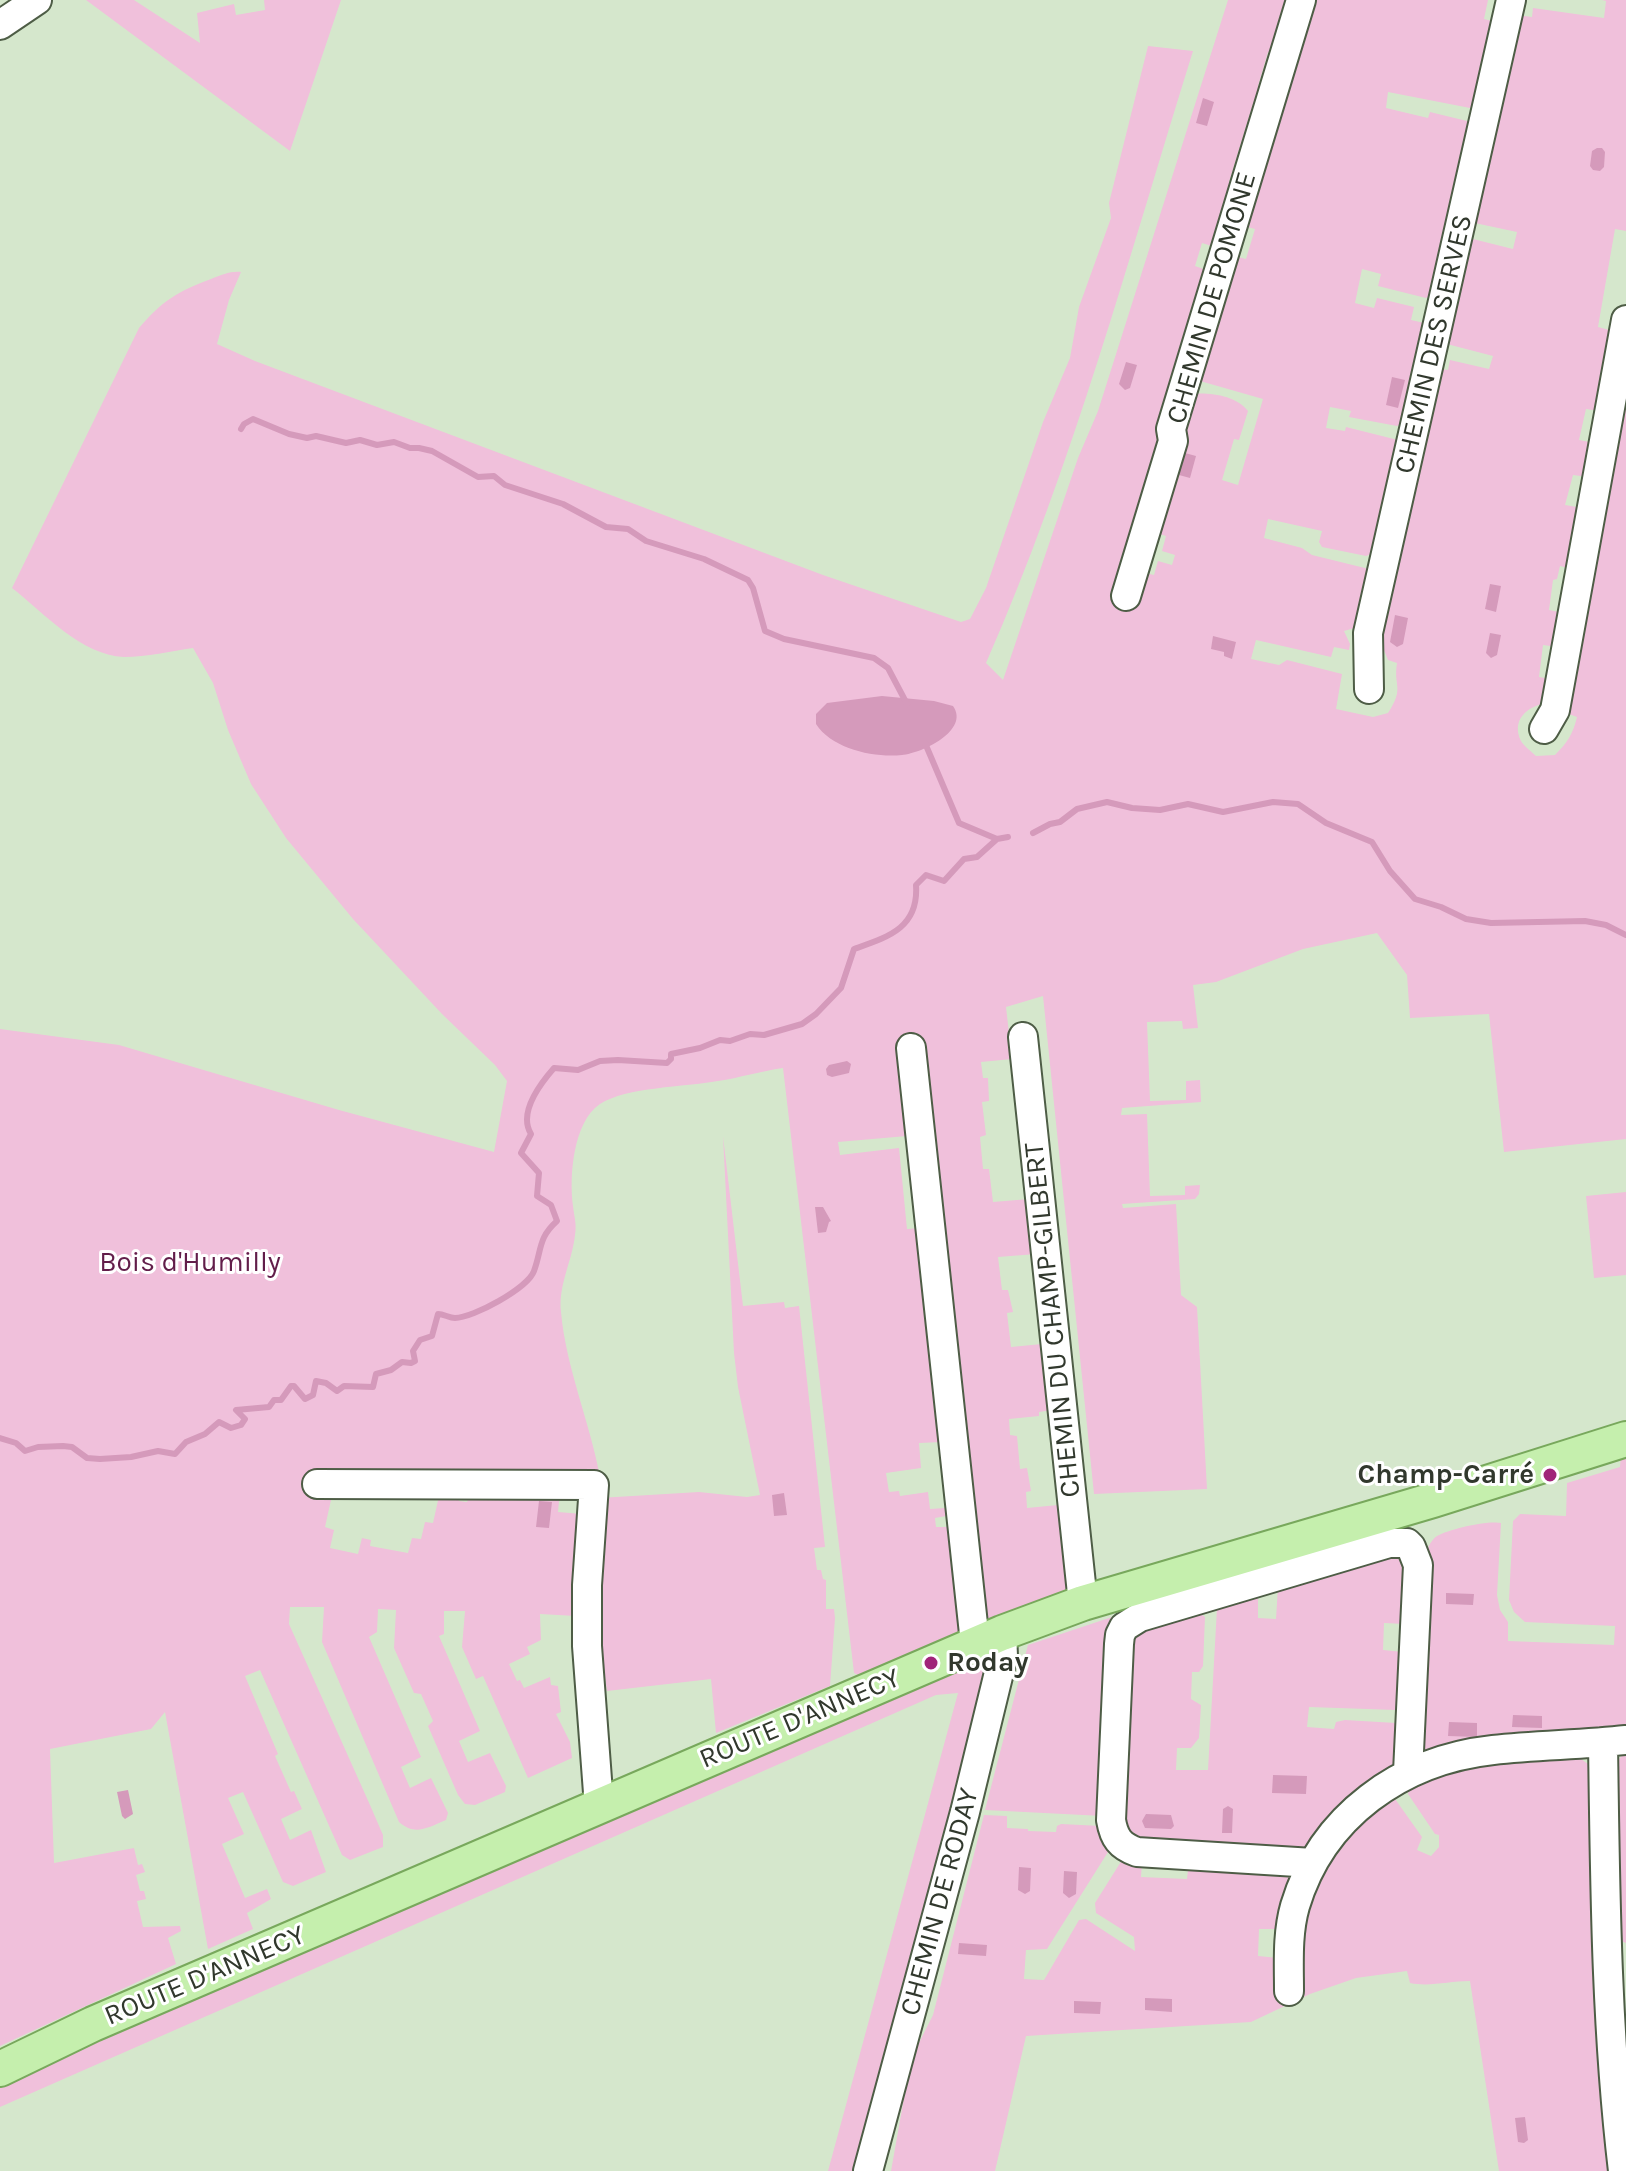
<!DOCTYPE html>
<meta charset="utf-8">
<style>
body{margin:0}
canvas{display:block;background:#d5e7cc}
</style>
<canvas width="1626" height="2171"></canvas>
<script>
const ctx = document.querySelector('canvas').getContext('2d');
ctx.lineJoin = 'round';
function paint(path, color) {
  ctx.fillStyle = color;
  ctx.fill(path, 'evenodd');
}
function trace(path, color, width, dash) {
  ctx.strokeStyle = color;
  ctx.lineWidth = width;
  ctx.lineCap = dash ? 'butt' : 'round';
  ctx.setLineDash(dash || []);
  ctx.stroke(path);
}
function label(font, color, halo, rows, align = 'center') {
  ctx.font = font + ' Karla,sans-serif';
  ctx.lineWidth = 6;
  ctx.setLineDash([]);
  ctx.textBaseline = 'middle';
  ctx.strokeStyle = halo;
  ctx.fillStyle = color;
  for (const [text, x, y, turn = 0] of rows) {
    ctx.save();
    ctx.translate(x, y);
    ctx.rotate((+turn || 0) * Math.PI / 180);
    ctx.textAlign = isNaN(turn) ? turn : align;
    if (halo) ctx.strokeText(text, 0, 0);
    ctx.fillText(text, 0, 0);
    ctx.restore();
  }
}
const green = new Path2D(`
 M 86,0 L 134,0 L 200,43 L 197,13 L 234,4 L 236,15 L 265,10 L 264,0 L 341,0 L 290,151 Z
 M 1228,0 L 1293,0 L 1277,54 L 1268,52 L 1258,86 L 1268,89 L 1263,107 L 1253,104 L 1229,182 L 1233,184 L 1215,247 L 1202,243 L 1195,266 L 1212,272 L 1141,572 L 1154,575 L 1158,561 L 1172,565 L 1175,555 L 1162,551 L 1166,536 L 1153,532 L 1190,394 C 1209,392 1236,395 1248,411 L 1239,440 L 1234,439 L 1222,480 L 1238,485 L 1263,399 L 1193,379 L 1230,255 L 1246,259 L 1255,229 L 1240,225 L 1309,0 L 1488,0 L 1484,19 L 1496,22 L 1480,102 L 1470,108 L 1388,92 L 1386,108 L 1428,118 L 1430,112 L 1467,121 L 1472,130 L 1436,291 L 1426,298 L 1378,286 L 1381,274 L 1362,269 L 1355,303 L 1374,308 L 1377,298 L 1414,307 L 1411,320 L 1429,324 L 1406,420 L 1397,426 L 1349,417 L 1351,411 L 1330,407 L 1326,428 L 1345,431 L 1346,427 L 1402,441 L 1376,552 L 1366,556 L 1322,547 L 1319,542 L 1322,531 L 1268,519 L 1264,538 L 1302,548 L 1312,555 L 1369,569 L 1358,627 L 1344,631 L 1350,644 L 1349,650 L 1334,647 L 1331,657 L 1256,640 L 1251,659 L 1279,665 L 1287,660 L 1342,674 L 1336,709 L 1373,717 L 1388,713 C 1405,687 1393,687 1397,663 L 1388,660 L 1377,633 L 1436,368 L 1448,370 L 1450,360 L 1489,369 L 1493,356 L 1443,343 L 1465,237 L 1513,249 L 1517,232 L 1470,222 L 1517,15 L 1532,17 L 1533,8 L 1604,18 L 1606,1 L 1602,0 L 1626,0 L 1626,231 L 1615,229 L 1598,327 L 1613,331 L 1600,411 L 1586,409 L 1579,440 L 1595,443 L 1588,477 L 1573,475 L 1565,505 L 1583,508 L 1573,569 L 1560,566 L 1557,579 L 1553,580 L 1549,610 L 1564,613 L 1558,647 L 1543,645 L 1539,677 L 1550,679 L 1545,703 C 1527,707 1511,720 1521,741 C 1524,746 1532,752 1536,756 L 1555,755 C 1567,743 1573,734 1577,717 L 1566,713 L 1626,372 L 1626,1139 L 1504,1152 L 1489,1014 L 1410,1018 L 1407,975 L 1377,933 L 1303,949 L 1216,982 L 1193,985 L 1198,1028 L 1183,1029 L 1182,1021 L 1147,1022 L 1150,1101 L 1186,1100 L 1186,1081 L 1200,1080 L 1201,1102 L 1122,1108 L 1121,1115 L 1147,1114 L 1150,1196 L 1185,1195 L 1185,1186 L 1200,1185 L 1199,1194 L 1195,1199 L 1122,1204 L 1123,1208 L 1176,1204 L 1181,1295 L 1197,1307 L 1207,1489 L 1094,1494 L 1043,996 L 1006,1007 L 1012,1059 L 981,1062 L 983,1078 L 988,1078 L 989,1101 L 982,1102 L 986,1135 L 980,1137 L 983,1169 L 989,1169 L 993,1202 L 1029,1199 L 1036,1254 L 998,1257 L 1002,1290 L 1008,1290 L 1013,1312 L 1007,1313 L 1011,1347 L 1042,1344 L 1052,1410 L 1039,1412 L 1039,1416 L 1009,1419 L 1010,1435 L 1017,1436 L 1020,1469 L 1027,1468 L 1031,1491 L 1026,1492 L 1027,1508 L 1058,1505 L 1068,1591 L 984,1623 L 920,1035 L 902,1040 L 907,1136 L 838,1142 L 840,1155 L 899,1148 L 907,1229 L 921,1228 L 942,1442 L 919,1443 L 921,1468 L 886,1473 L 889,1492 L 899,1491 L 900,1496 L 928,1492 L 930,1509 L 945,1508 L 946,1516 L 935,1518 L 936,1527 L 950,1527 L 963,1633 L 860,1676 L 854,1673 L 783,1068 C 761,1071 739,1078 718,1081 C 685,1087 626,1087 600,1104 C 573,1122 569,1177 573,1206 C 574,1216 577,1224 575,1235 C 572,1262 558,1285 561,1312 C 566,1368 590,1422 600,1477 L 327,1493 L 331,1500 L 325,1527 L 334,1530 L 330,1548 L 358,1554 L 362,1538 L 371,1540 L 370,1546 L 408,1553 L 412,1538 L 421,1539 L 425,1522 L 433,1523 L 439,1496 L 459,1496 L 459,1501 L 467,1502 L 469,1497 L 519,1499 L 527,1492 L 560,1491 L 558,1512 L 582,1514 L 576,1616 L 540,1614 L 541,1640 L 527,1647 L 530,1654 L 509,1664 L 517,1681 L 520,1680 L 524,1688 L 550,1677 L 551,1685 L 558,1686 L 561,1712 L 556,1714 L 570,1742 L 572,1758 L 528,1778 L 483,1676 L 476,1679 L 462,1647 L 465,1611 L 444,1611 L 444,1634 L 439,1636 L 480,1731 L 459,1741 L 468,1762 L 490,1753 L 506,1786 L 505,1792 L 475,1805 L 465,1804 L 458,1795 L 428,1726 L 433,1721 L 421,1694 L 414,1693 L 394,1648 L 396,1610 L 378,1609 L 377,1632 L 369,1637 L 421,1757 L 401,1767 L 410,1788 L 431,1778 L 448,1813 L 446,1820 C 427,1828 415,1836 399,1822 L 322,1642 L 324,1607 L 290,1607 L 289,1624 L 370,1805 L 383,1835 L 383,1847 L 350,1860 L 342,1855 L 260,1670 L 245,1676 L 278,1754 L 275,1756 L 291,1792 L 294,1791 L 302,1809 L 281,1819 L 290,1840 L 311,1830 L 326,1872 L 293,1886 L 283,1882 L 243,1792 L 228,1798 L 244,1834 L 222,1844 L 245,1898 L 267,1889 L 271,1899 L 247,1913 L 253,1929 L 208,1949 L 165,1712 L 151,1729 L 50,1749 L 54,1863 L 134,1848 L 138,1865 L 142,1864 L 145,1872 L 136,1875 L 140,1891 L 144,1891 L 146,1899 L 137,1901 L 143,1927 L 180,1926 L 181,1931 L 168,1938 L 176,1964 L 0,2046 L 0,1029 L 119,1045 L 339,1110 L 494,1152 L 507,1081 L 495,1065 L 442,1014 L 353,919 L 286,838 L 251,784 L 228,730 L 213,683 L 193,648 C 171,651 147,657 124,657 C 81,655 44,613 12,588 L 139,328 C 162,301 178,291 211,279 C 222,275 230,271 241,272 L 229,300 L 217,344 L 255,361 L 823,575 L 961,622 L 970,619 L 986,588 L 1043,422 L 1070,358 L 1079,307 L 1111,218 L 1109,203 L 1148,46 L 1193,51 C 1129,256 1073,466 986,663 L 1003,680 L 1078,458 L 1098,411 Z
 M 723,1136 L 743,1306 L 784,1302 L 785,1308 L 799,1306 L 825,1547 L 814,1548 L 817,1570 L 821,1570 L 823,1579 L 826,1580 L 826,1609 L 834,1609 L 835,1618 L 830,1686 L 716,1733 L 711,1679 L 607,1691 L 595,1602 L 599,1498 L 699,1492 L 747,1497 L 760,1495 L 738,1387 L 734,1353 Z
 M 1626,1192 L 1626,1275 L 1594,1278 L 1586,1196 Z
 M 1626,1453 L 1626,1728 L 1428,1751 L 1421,1748 L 1426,1551 C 1429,1546 1432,1539 1437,1536 C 1449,1529 1488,1520 1501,1523 L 1497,1595 L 1500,1610 L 1508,1622 L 1508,1641 L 1614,1645 L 1615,1626 L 1525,1622 L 1514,1612 L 1509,1600 L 1513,1521 L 1520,1514 L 1566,1516 L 1567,1483 L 1620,1467 L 1621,1454 Z
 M 1386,1553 L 1399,1559 L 1406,1569 L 1405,1624 L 1384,1623 L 1383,1650 L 1403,1652 L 1401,1706 L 1396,1710 L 1309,1707 L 1307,1727 L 1334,1729 L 1336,1722 L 1345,1720 L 1396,1723 L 1401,1728 L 1399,1759 L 1389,1773 L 1305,1851 L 1136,1843 L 1121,1820 L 1129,1643 L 1139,1629 L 1196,1610 L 1205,1617 L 1203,1666 L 1199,1672 L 1192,1672 L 1191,1699 L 1201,1705 L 1199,1738 L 1191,1748 L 1177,1748 L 1176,1770 L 1208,1770 L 1217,1608 L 1258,1593 L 1258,1618 L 1276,1619 L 1278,1587 Z
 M 1112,1617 L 1103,1816 L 985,1810 L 1028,1645 Z
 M 986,1660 L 988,1664 L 940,1850 L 940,1866 L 859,2171 L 828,2171 L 958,1693 L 936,1695 L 0,2107 L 0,2083 L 28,2068 L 900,1691 Z
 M 1626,1751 L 1626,1943 L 1617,1939 L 1614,1765 Z
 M 1577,1756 L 1592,1767 L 1594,1988 L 1605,2146 L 1609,2171 L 1499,2171 L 1470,1981 C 1449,1981 1430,1987 1410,1983 L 1407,1971 L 1356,1978 L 1310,1994 L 1251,2022 L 1026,2036 L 995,2171 L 891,2171 L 911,2059 L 933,2015 L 984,1815 L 1007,1816 L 1007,1828 L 1028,1829 L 1028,1831 L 1056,1832 L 1057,1826 L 1061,1824 L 1101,1826 L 1108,1852 L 1047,1949 L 1026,1950 L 1024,1979 L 1044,1980 L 1079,1920 L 1086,1919 L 1135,1951 L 1134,1937 L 1096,1913 L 1095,1903 L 1122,1860 L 1142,1861 L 1141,1877 L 1187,1879 L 1189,1862 L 1289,1873 L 1293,1881 L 1279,1929 L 1259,1929 L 1258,1956 L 1278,1958 L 1303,1991 C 1304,1969 1300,1943 1305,1922 C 1318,1865 1349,1830 1393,1796 L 1422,1837 L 1417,1850 L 1431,1856 L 1439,1847 L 1439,1835 L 1435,1834 L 1408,1794 L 1409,1786 L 1462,1768 L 1511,1761 Z`);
const water = new Path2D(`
 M 1203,98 L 1214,102 L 1207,126 L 1196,123 Z
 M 1597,148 L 1602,148 L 1605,152 L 1604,167 L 1600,171 L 1593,170 L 1590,166 L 1592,151 Z
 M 1126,362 L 1137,365 L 1130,388 L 1125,390 L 1119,384 Z
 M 1392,377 L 1405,380 L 1398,408 L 1386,405 Z
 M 1185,453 L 1196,456 L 1190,478 L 1179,475 Z
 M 1490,584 L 1501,586 L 1496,612 L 1485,609 Z
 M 1395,615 L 1408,618 L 1403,644 L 1397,647 L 1390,642 Z
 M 1490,633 L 1501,635 L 1497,655 L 1491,658 L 1486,653 Z
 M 1213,636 L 1236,642 L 1232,659 L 1224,656 L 1224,652 L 1211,649 Z
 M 882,696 L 934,701 L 953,706 C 970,730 923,753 902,755 C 874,758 832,749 816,724 L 816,714 L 827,703 Z
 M 847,1061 L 851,1064 L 849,1073 L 832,1077 L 827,1075 L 826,1069 L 829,1065 Z
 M 815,1207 L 823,1207 L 831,1221 L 829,1222 L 826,1232 L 818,1233 Z
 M 784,1493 L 787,1515 L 774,1516 L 772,1495 Z
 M 539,1501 L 552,1502 L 549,1528 L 536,1527 Z
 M 1446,1593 L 1474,1594 L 1473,1605 L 1446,1604 Z
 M 1513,1715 L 1542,1716 L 1542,1728 L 1512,1727 Z
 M 1449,1722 L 1477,1723 L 1477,1737 L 1448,1736 Z
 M 1273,1775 L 1307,1776 L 1306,1794 L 1272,1793 Z
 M 128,1790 L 133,1814 L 125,1819 L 122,1816 L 117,1792 Z
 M 1228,1806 L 1233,1809 L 1232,1833 L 1222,1833 L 1223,1809 Z
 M 1146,1814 L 1171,1815 L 1174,1826 L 1171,1829 L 1145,1828 L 1142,1821 Z
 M 1019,1867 L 1031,1868 L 1030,1891 L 1025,1894 L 1018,1890 Z
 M 1064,1871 L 1077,1872 L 1076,1894 L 1069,1898 L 1063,1893 Z
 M 959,1943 L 987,1945 L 986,1956 L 958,1954 Z
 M 1145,1998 L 1172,1999 L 1172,2012 L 1145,2010 Z
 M 1074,2001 L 1101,2002 L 1100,2014 L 1074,2013 Z
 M 1525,2117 L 1528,2140 L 1524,2143 L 1518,2142 L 1515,2118 Z`);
const stream = new Path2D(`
 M 241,429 L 244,424 L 253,419 L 289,434 L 307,438 L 316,436 L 346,443 L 360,440 L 377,445 L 394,442 L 410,448 L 419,448 L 432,451 L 478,477 L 494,476 L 505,485 L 563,504 L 606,527 L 628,529 L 646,541 L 704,559 L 748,580 L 753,588 L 765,631 L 784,639 L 874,658 L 888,668 L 907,704
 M 925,743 L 959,823 L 997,839
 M 1033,833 L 1050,824 L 1060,822 L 1077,809 L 1107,802 L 1132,808 L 1160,810 L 1188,804 L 1223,812 L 1273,802 L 1298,804 L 1326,823 L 1372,842 L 1390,871 L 1415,899 L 1441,907 L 1466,919 L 1491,923 L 1585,921 L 1606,925 L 1626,935
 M 0,1438 L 16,1443 L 25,1451 L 38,1447 L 63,1446 L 72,1447 L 87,1458 L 100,1459 L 131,1457 L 158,1451 L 175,1454 L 186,1442 L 205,1434 L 219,1422 L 231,1428 L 241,1425 L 245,1419 L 236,1410 L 269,1407 L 274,1400 L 281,1400 L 291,1386 L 294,1386 L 305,1399 L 313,1395 L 316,1381 L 326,1383 L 337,1391 L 344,1386 L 373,1387 L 376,1374 L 391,1370 L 402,1362 L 411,1363 L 415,1361 L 413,1351 L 420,1340 L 432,1336 L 438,1314 C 444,1314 449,1318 455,1318 C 473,1318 528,1288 534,1271 C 542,1249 538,1238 557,1221 L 551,1205 L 537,1196 L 539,1173 L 521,1153 L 531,1134 C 518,1113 540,1084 554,1068 L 578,1070 L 600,1061 L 618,1060 L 667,1063 L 671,1059 L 671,1054 L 700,1048 L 720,1040 L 730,1041 L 750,1034 L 764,1035 L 802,1024 L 816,1014 L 841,988 L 854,949 C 888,937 919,928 916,885 L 926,875 L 944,881 L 964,859 L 977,857 L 997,839 L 1008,837`);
const minor = new Path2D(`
 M 0,25 L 37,0
 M 1126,596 L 1173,441 L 1171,429 L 1301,0
 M 1369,689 L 1368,633 L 1511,0
 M 1544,729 L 1555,710 L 1626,320
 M 1023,1037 L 1083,1603
 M 911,1048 L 975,1643
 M 317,1484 L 594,1485 L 587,1585 L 587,1646 L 599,1806
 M 1603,1742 C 1605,1886 1606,2028 1623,2171
 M 1313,1863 L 1137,1852 C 1120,1846 1114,1838 1111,1820 L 1119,1644 L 1120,1635 L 1124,1627 L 1140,1617 L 1389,1543 L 1407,1543 L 1411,1547 L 1418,1565 L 1408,1772
 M 1289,1991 C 1289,1963 1287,1934 1295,1906 C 1322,1816 1401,1760 1493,1750 C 1537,1745 1582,1745 1626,1740
 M 868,2171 L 965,1812 L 1003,1656 L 1002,1633`);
const major = new Path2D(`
 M 0,2069 L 93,2024 L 1002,1633 L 1083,1603 L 1433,1500 L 1626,1439`);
const markers = [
 [1550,1475,8,"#a02479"],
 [931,1663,8,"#a02479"]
];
const streetNames = [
 ["CHEMIN DE POMONE",1212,298,-74],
 ["CHEMIN DES SERVES",1434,344,-77],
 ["CHEMIN DU CHAMP-GILBERT",1053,1320,-96],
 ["ROUTE D'ANNECY",800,1719,-23],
 ["CHEMIN DE RODAY",940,1902,-75],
 ["ROUTE D'ANNECY",205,1976,-23]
];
const parkNames = [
 ["Bois d'Humilly",190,1263]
];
const poiNames = [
 ["Champ-Carré",1534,1475],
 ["Roday",947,1663,"left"]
];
paint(green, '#f0c0db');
paint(water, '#d59abb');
trace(stream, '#d59abb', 6);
trace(minor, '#4e5d46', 32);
trace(major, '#78a85c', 38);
trace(minor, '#fff', 28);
trace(major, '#c5efad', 34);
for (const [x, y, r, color] of markers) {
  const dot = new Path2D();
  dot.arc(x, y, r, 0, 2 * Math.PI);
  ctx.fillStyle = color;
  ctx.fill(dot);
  trace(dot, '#fff', 3);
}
label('28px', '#31382d', '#fff', streetNames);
label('28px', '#621d4a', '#fff', parkNames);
label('bold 28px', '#31382d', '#fff', poiNames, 'right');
</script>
